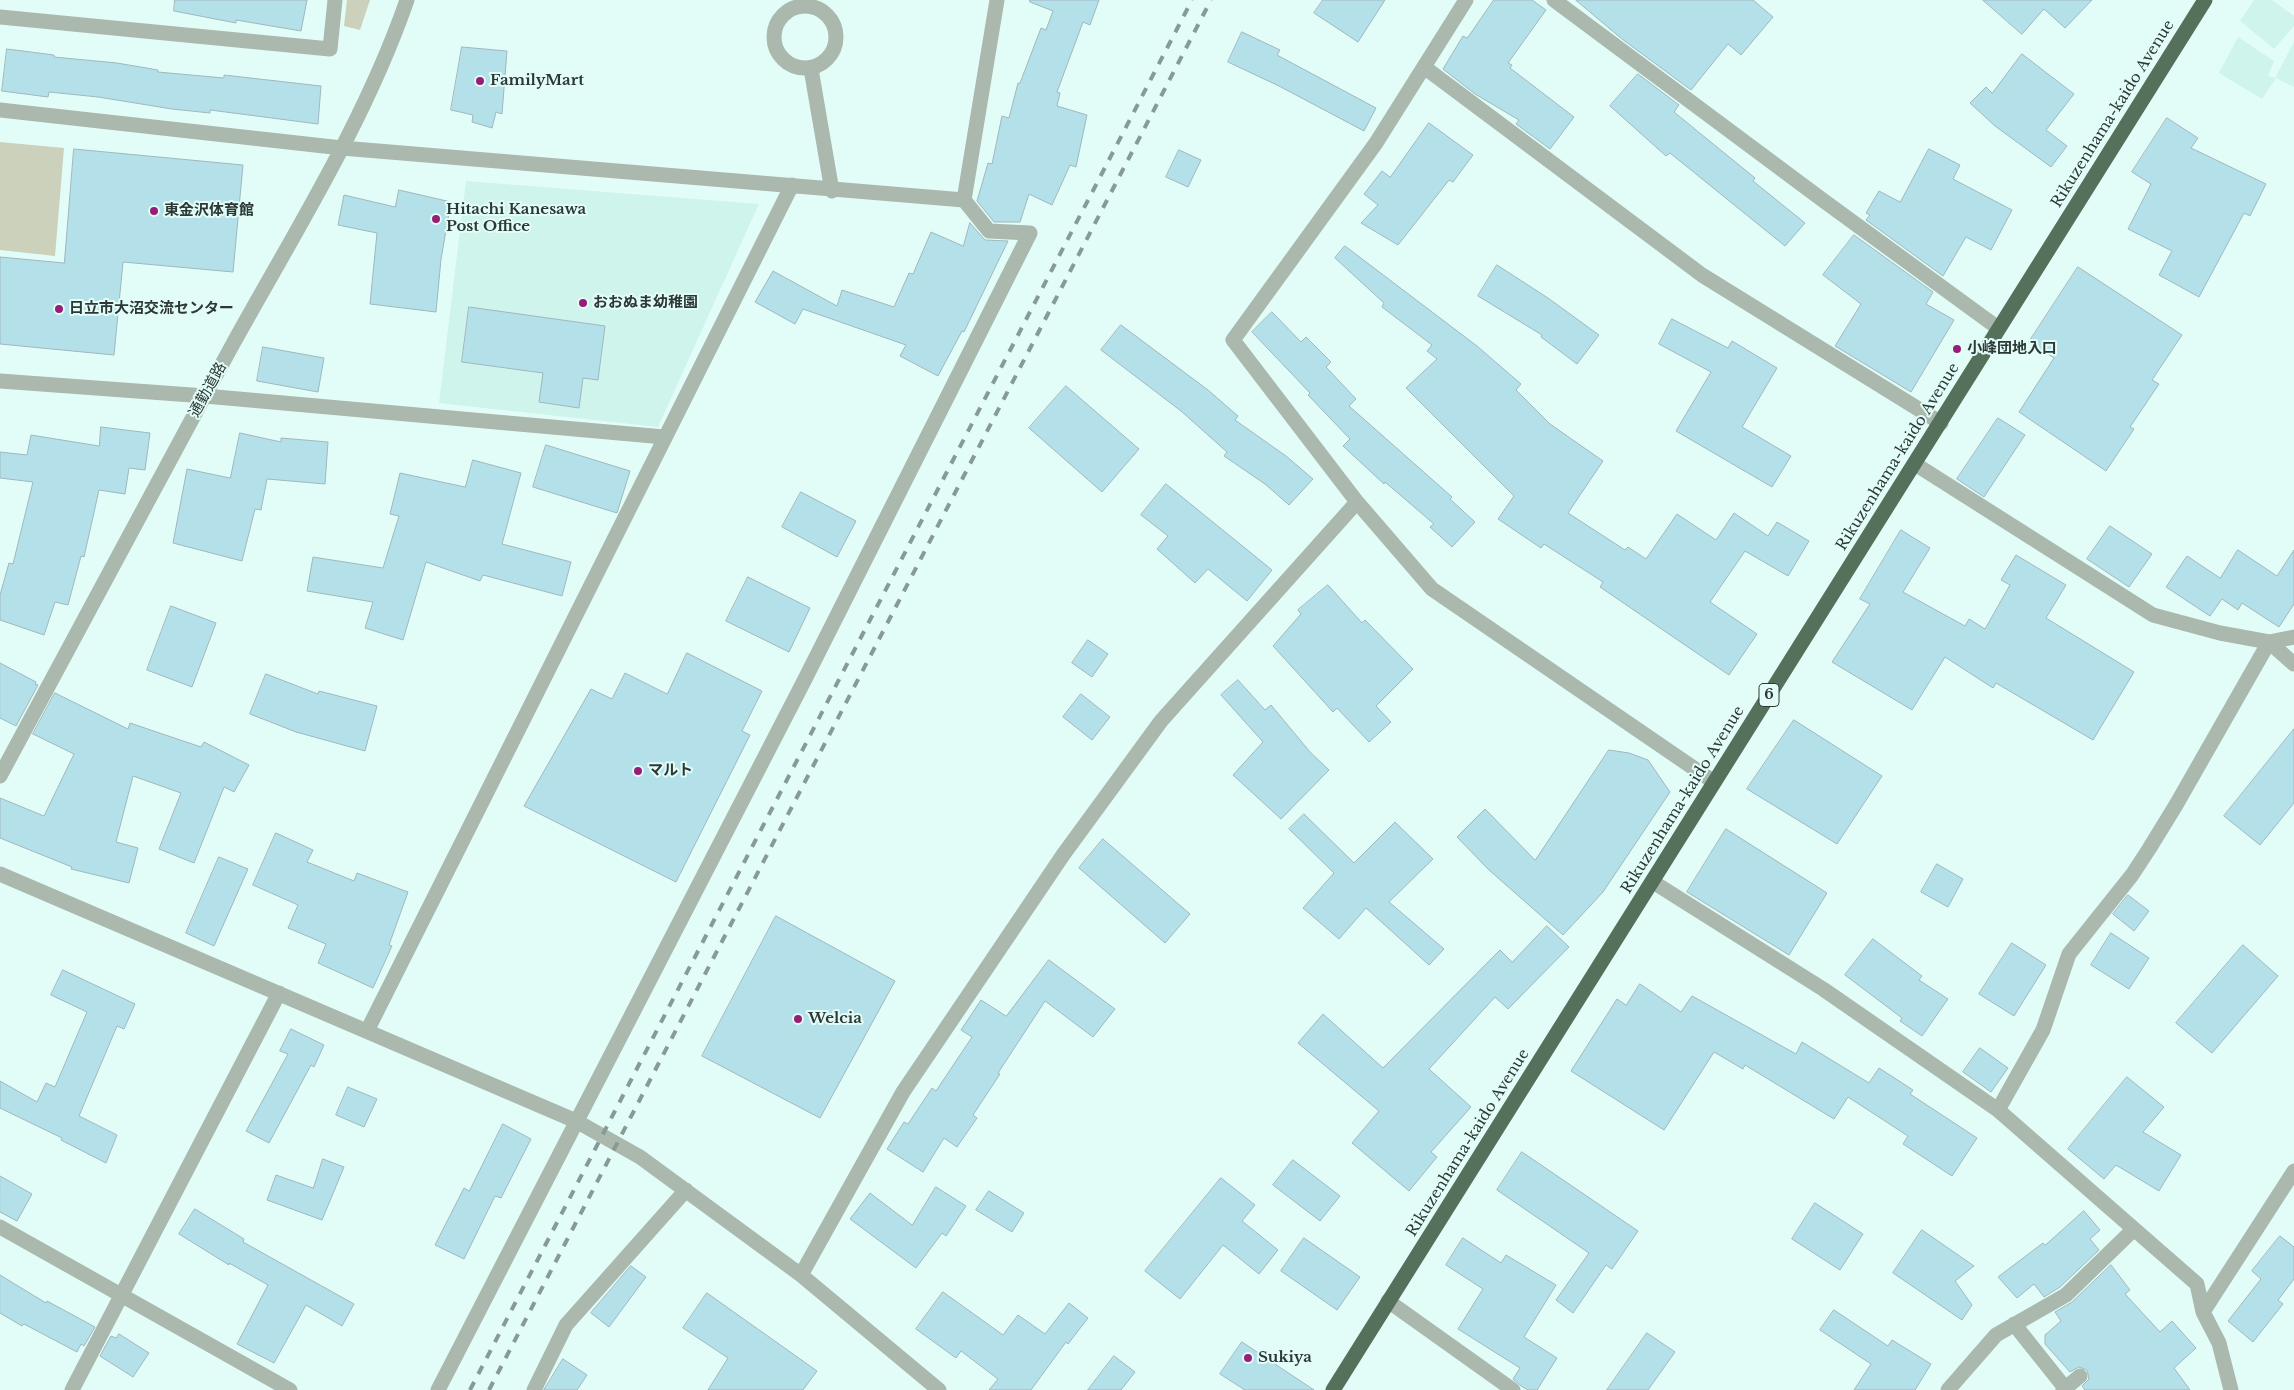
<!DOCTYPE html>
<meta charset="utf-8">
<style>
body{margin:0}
canvas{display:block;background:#e2fdf7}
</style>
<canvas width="2294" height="1390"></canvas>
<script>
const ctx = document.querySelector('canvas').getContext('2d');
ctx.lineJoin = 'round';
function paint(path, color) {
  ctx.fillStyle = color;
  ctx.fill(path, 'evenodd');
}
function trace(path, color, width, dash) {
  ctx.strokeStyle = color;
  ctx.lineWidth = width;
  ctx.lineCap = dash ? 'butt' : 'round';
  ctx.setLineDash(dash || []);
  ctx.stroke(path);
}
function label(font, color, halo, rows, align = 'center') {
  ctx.font = font + ' "Libre Baskerville","Noto Sans JP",serif';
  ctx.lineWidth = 4;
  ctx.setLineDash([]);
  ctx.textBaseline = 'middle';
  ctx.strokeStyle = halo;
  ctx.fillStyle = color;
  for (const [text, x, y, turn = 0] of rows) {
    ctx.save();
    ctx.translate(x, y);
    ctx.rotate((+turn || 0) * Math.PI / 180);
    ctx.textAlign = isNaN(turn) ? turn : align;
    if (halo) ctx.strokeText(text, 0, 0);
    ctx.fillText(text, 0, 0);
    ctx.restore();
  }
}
const built = new Path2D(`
 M 2254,0 L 2272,0 L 2294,16 L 2294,26 L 2274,49 L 2240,21 Z
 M 2238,37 L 2274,61 L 2268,76 L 2275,78 L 2294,42 L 2294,87 L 2276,78 L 2262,99 L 2219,73 Z
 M 466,181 L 759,204 L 658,427 L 439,403 Z`);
const green = new Path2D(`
 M 347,0 L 370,0 L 360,30 L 344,26 Z
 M 0,142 L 64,148 L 55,256 L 0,250 Z`);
const building = new Path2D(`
 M 175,0 L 307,0 L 301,31 L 236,20 L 236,23 L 174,11 Z
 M 1030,0 L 1099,0 L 1090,25 L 1083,22 L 1057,92 L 1060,93 L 1057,106 L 1087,115 L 1076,167 L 1070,165 L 1052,205 L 1029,194 L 1020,222 L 994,222 L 977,201 L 988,163 L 992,164 L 1002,116 L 1009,118 L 1018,83 L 1020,83 L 1041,28 L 1046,30 L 1053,11 L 1030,2 Z
 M 1323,0 L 1385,0 L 1358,42 L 1314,13 Z
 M 1494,0 L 1532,0 L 1546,10 L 1508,63 L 1512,65 L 1510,68 L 1574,117 L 1550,149 L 1516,124 L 1519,120 L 1475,94 L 1443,69 L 1463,36 L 1467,38 Z
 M 1576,0 L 1753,0 L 1773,17 L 1741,55 L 1728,44 L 1691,90 L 1622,39 Z
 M 1983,0 L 2092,0 L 2065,28 L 2044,9 L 2022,34 Z
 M 1242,32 L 1280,50 L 1277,55 L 1376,108 L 1364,131 L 1279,86 L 1228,62 Z
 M 462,47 L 507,51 L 502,114 L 496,112 L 492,128 L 472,122 L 473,115 L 451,110 Z
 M 7,49 L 54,55 L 54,57 L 117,63 L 158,70 L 158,72 L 224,78 L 224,75 L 321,86 L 318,124 L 210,110 L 210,113 L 172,109 L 98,97 L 49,92 L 48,97 L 2,91 Z
 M 2022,54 L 2074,94 L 2046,130 L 2067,146 L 2051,167 L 1995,126 L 1970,103 L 1986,87 L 1992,93 Z
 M 1638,74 L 1679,105 L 1674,112 L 1755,178 L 1753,181 L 1805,223 L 1785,246 L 1670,153 L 1666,156 L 1610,106 Z
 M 2167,118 L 2198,138 L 2191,148 L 2266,184 L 2250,216 L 2244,213 L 2199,297 L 2159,275 L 2172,251 L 2128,229 L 2151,184 L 2132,172 Z
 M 1429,123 L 1473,155 L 1453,182 L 1449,180 L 1398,245 L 1361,223 L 1378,205 L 1364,194 L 1382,171 L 1390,177 Z
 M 74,149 L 243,165 L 233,272 L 123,262 L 114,355 L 0,344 L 0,257 L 64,263 Z
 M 1929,149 L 1960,165 L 1953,179 L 2012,210 L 1991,250 L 1966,237 L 1943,276 L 1866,220 L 1870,215 L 1866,213 L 1879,191 L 1900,202 Z
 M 1179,150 L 1201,160 L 1188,187 L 1166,177 Z
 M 399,190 L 451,202 L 441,259 L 436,312 L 370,304 L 377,233 L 338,225 L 344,195 L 395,207 Z
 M 970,223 L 985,240 L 1008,241 L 964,332 L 962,331 L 938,376 L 900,356 L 906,345 L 803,309 L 795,324 L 755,302 L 773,271 L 837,306 L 842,290 L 894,307 L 909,273 L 913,274 L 931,232 L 963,246 Z
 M 1854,235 L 1933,292 L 1926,304 L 1954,320 L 1911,392 L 1835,346 L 1861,304 L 1823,275 Z
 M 1345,246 L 1477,346 L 1521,384 L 1516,390 L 1550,424 L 1603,461 L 1568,513 L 1625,550 L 1628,547 L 1646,559 L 1677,514 L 1716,540 L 1734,513 L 1768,536 L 1777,522 L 1809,541 L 1788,576 L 1745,551 L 1710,602 L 1757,634 L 1729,675 L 1600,587 L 1603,582 L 1544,544 L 1541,548 L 1498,519 L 1514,496 L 1406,388 L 1437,359 L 1427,351 L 1432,345 L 1382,307 L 1384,303 L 1335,258 Z
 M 1497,265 L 1548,298 L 1599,335 L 1577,364 L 1541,337 L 1542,335 L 1478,296 Z
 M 2078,267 L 2182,335 L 2152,380 L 2159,384 L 2130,427 L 2134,429 L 2106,471 L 2019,412 L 2054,358 L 2029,342 Z
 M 469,307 L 605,326 L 598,380 L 583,378 L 579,408 L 539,402 L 543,373 L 462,362 Z
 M 1272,312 L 1301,342 L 1306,337 L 1331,362 L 1326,367 L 1356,399 L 1349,406 L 1452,497 L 1450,499 L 1475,522 L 1452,547 L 1430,527 L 1434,524 L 1385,482 L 1384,484 L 1343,446 L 1350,439 L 1308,395 L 1310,393 L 1252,332 Z
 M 1672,319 L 1728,348 L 1732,341 L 1777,368 L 1742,427 L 1791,456 L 1772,487 L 1676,431 L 1711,372 L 1659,344 Z
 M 1121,325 L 1208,390 L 1238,416 L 1235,420 L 1286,456 L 1313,479 L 1289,505 L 1265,484 L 1224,456 L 1227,452 L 1181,411 L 1101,350 Z
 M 263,347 L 324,358 L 318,392 L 257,381 Z
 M 1066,386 L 1139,449 L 1102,492 L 1029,428 Z
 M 1998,418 L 2025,435 L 1984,497 L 1957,479 Z
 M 101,427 L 150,433 L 145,470 L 129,468 L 125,494 L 99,490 L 84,557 L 81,556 L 68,605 L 55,602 L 44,635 L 0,620 L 0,595 L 9,563 L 13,564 L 33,482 L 0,478 L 0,452 L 27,455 L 31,435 L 99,446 Z
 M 240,433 L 281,442 L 281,438 L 328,442 L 325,484 L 267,479 L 261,510 L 255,509 L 242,561 L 173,543 L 187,469 L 230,478 Z
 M 546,445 L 630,471 L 617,513 L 533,487 Z
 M 473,460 L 521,473 L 502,544 L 571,562 L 562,596 L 483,575 L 480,581 L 426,562 L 403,640 L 365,628 L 373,602 L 307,591 L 313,557 L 383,568 L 399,516 L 390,514 L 400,473 L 465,487 Z
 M 1166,484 L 1272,570 L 1247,601 L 1208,569 L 1195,583 L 1157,549 L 1168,536 L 1141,515 Z
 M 801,492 L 856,521 L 837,557 L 782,527 Z
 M 2110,526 L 2152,554 L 2129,587 L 2087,559 Z
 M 1901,530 L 1930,548 L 1903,592 L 1965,626 L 1969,619 L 1985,629 L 2010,585 L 2001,580 L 2016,555 L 2066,585 L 2046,618 L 2134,672 L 2093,740 L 1996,683 L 1993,688 L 1945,657 L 1912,710 L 1832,662 L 1870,604 L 1860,599 Z
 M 2238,550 L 2277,576 L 2294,550 L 2294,604 L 2279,627 L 2242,603 L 2238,610 L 2222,599 L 2210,616 L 2166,587 L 2187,556 L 2220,578 Z
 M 748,577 L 810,608 L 789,652 L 726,621 Z
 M 1328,585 L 1362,623 L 1365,620 L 1413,669 L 1376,706 L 1391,722 L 1369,742 L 1337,708 L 1333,712 L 1273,646 L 1301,614 L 1298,610 Z
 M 171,606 L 216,623 L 192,687 L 147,670 Z
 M 1088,640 L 1108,654 L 1092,677 L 1072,663 Z
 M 687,653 L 762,691 L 742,731 L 750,735 L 676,882 L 524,806 L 591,689 L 612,699 L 625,673 L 667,694 Z
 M 0,663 L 36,682 L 35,684 L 38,685 L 16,726 L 0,718 Z
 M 266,674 L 318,694 L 319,691 L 377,706 L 365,751 L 296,732 L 250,714 Z
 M 1238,680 L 1265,710 L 1271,705 L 1310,752 L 1329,770 L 1281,819 L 1233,775 L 1263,742 L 1221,695 Z
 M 55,693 L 128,729 L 130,723 L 201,747 L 204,742 L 249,765 L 234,792 L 224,787 L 194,863 L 159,849 L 181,793 L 133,776 L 116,842 L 138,848 L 129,883 L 71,869 L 72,867 L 0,838 L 0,798 L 44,816 L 74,754 L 33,734 Z
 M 1081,694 L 1110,717 L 1092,740 L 1063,717 Z
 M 1794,720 L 1882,776 L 1837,844 L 1747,789 Z
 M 2294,729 L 2294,803 L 2260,845 L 2224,816 Z
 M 1609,750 L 1629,753 L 1648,760 L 1670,792 L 1603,892 L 1563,935 L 1489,870 L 1457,837 L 1485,809 L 1535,860 Z
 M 1304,814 L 1354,863 L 1395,822 L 1433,859 L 1389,902 L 1444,949 L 1429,965 L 1366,908 L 1339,939 L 1303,908 L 1334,873 L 1289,829 Z
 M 1726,829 L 1827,893 L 1789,955 L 1687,892 Z
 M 276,833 L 313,850 L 307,862 L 354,881 L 357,873 L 408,892 L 389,945 L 392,946 L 373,988 L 318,963 L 326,944 L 288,928 L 298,905 L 253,885 Z
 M 1103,839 L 1190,914 L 1165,943 L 1079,868 Z
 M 219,857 L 248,869 L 214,946 L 186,933 Z
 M 1937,864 L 1963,879 L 1948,907 L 1921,892 Z
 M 2128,895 L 2149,911 L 2134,931 L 2113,914 Z
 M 776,916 L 895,981 L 820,1118 L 702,1056 Z
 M 1547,926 L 1569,947 L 1508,1009 L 1495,997 L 1429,1069 L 1471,1107 L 1431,1152 L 1437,1157 L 1409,1191 L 1352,1143 L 1379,1111 L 1298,1043 L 1323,1014 L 1383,1068 L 1500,950 L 1512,962 Z
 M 2111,933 L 2149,958 L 2129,989 L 2091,965 Z
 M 1873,939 L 1922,976 L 1919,980 L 1948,999 L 1922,1036 L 1900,1021 L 1902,1018 L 1845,975 Z
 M 2012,943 L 2046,965 L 2014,1016 L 1979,994 Z
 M 2243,945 L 2278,976 L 2212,1053 L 2176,1023 Z
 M 1049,960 L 1115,1009 L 1093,1037 L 1045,1001 L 998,1073 L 1000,1074 L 973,1115 L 977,1118 L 957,1147 L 944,1138 L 923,1172 L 887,1149 L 904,1122 L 908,1124 L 932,1088 L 936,1091 L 972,1037 L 961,1030 L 981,1000 L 1006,1016 Z
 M 63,970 L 135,1004 L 124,1029 L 117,1026 L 79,1116 L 117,1135 L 106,1163 L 61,1140 L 62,1138 L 0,1108 L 0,1081 L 37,1102 L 46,1083 L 55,1087 L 87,1012 L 51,995 Z
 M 1640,984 L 1681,1012 L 1692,996 L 1796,1054 L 1802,1042 L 1869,1083 L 1879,1068 L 1913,1090 L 1910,1094 L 1977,1138 L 1952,1176 L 1903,1144 L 1908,1136 L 1848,1097 L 1834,1119 L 1745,1065 L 1743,1069 L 1714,1052 L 1664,1130 L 1571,1071 L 1617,999 L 1626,1005 Z
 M 291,1029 L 324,1045 L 314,1067 L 311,1065 L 269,1143 L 246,1131 L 288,1054 L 280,1051 Z
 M 1980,1048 L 2008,1068 L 1991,1092 L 1963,1072 Z
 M 2127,1077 L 2164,1107 L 2143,1132 L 2181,1155 L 2159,1191 L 2116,1165 L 2104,1179 L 2068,1149 Z
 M 348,1087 L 377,1099 L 364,1127 L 336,1115 Z
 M 503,1124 L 531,1139 L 501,1198 L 495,1196 L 464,1259 L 435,1245 L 464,1188 L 469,1191 Z
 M 1522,1152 L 1638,1231 L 1612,1269 L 1606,1265 L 1573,1313 L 1556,1300 L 1589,1253 L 1497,1190 Z
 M 323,1159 L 344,1167 L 322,1220 L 267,1200 L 276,1175 L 313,1188 Z
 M 1293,1160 L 1340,1196 L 1320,1221 L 1273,1185 Z
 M 0,1176 L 32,1194 L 17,1221 L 0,1212 Z
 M 1221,1178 L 1255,1205 L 1242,1221 L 1278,1250 L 1259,1274 L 1223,1245 L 1180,1299 L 1145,1271 Z
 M 936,1187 L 966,1206 L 946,1236 L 942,1233 L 916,1268 L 850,1219 L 870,1193 L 912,1225 Z
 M 989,1191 L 1024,1213 L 1012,1232 L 976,1210 Z
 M 1815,1203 L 1863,1234 L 1840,1270 L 1792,1239 Z
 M 195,1209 L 244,1239 L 243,1242 L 354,1304 L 342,1326 L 306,1305 L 274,1363 L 237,1344 L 268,1285 L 229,1263 L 229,1265 L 179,1234 Z
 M 2084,1211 L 2100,1230 L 2090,1239 L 2099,1250 L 2060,1287 L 2044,1297 L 2034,1284 L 2017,1298 L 1998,1277 L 2043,1243 L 2045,1245 Z
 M 1922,1230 L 1974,1266 L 1955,1281 L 1972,1305 L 1962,1320 L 1893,1273 Z
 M 2280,1236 L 2294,1247 L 2294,1279 L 2278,1300 L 2283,1304 L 2253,1342 L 2228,1321 L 2261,1279 L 2252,1271 Z
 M 1304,1238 L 1360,1277 L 1337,1310 L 1281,1271 Z
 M 1463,1238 L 1501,1263 L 1506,1255 L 1556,1285 L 1524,1337 L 1557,1358 L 1537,1390 L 1528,1390 L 1521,1386 L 1513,1379 L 1520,1368 L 1458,1329 L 1483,1289 L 1446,1265 Z
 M 2111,1265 L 2130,1290 L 2125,1294 L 2160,1332 L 2172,1321 L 2196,1348 L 2174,1368 L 2190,1390 L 2085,1390 L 2082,1386 L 2089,1379 L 2087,1370 L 2079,1367 L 2070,1372 L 2045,1344 L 2045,1335 L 2061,1321 L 2055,1312 L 2072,1302 Z
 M 631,1266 L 646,1277 L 609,1327 L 591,1313 Z
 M 0,1275 L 46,1303 L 47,1301 L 95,1327 L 84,1346 L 81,1344 L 77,1352 L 24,1324 L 22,1326 L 0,1313 Z
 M 943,1292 L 1003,1335 L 1018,1315 L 1045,1334 L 1069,1303 L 1088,1318 L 1068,1344 L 1066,1342 L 1031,1390 L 989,1390 L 998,1379 L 961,1351 L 956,1358 L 916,1329 Z
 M 707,1293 L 817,1371 L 803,1390 L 708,1390 L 728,1358 L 683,1328 Z
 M 1834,1310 L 1888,1346 L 1892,1340 L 1931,1364 L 1915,1390 L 1854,1390 L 1871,1364 L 1820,1330 Z
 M 1647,1333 L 1675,1352 L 1648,1390 L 1607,1390 Z
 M 119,1334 L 149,1353 L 133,1377 L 100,1356 L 111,1336 L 116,1338 Z
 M 1242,1342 L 1314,1390 L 1245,1390 L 1220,1374 Z
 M 1114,1356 L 1135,1372 L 1121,1390 L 1088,1390 Z
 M 563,1359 L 587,1375 L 577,1390 L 544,1390 Z`);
const minor = new Path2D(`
 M 1466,0 L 1376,143 L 1233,340 L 1357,502 L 1432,589 L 1714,782
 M 1554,0 L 1824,201 L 1998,328
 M774 37a31 31 0 1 1 62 0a31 31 0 1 1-62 0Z
 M 0,17 L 330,49 L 335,0
 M 1424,67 L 1702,275 L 1941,423
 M 811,69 L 832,191
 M 0,110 L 342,148 L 964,200 L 997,0
 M 0,381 L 205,396 L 664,437
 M 1915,464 L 2153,615 L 2220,633 L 2269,642 L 2294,664
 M 0,776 C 78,631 155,486 234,342 C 296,230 365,121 407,0
 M 0,874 L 576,1121 L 640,1157 L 801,1275 L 939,1390
 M 1653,882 L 1823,989 L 1998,1110 L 2134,1229 L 2197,1284 L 2203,1312 L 2219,1343 L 2231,1390
 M 367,1031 L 792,185
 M 1998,1110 L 2043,1030 L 2069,954 L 2132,875 L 2149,849 L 2176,805 L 2269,642 L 2294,637
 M 0,1227 L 290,1390
 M 801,1275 L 903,1092 L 1063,855 L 1161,721 L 1357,502
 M 1388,1301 L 1513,1390
 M 2203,1312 L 2294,1171
 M 2014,1324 L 2065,1388
 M 72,1390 L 279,993
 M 438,1390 L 804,681 L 1030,233 L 989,231 L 964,200
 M 534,1390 L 566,1325 L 686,1190
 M 1948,1390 L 1996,1335 L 2066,1295 L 2134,1229
 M 2063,1390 L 2080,1376`);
const highway = new Path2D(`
 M 1333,1390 L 2205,0`);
const rail = new Path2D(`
 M 470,1390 L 1192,0
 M 489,1390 L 1211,0`);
const markers = [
 [480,81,5,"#971e78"],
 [154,211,5,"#971e78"],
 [436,219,5,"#971e78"],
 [583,303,5,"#971e78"],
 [59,309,5,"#971e78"],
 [1957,349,5,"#971e78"],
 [638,771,5,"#971e78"],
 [798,1019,5,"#971e78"],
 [1248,1358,5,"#971e78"]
];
const shields = [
 [1769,695,20]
];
const shieldNames = [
 ["6",1769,695]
];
const poiNames = [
 ["FamilyMart",490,81],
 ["Hitachi Kanesawa",446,210],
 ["Post Office",446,227],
 ["東金沢体育館",164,211],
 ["おおぬま幼稚園",593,303],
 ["日立市大沼交流センター",69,309],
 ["小峰団地入口",1967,349],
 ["マルト",648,771],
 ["Welcia",808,1019],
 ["Sukiya",1258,1358]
];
const streetNames = [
 ["Rikuzenhama-kaido Avenue",2113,114,-58],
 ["通勤道路",208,390,-61],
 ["Rikuzenhama-kaido Avenue",1898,457,-58],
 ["Rikuzenhama-kaido Avenue",1683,800,-58],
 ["Rikuzenhama-kaido Avenue",1468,1143,-58]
];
paint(built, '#cff4ec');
paint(green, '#ccd1bc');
paint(building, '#b4e0ea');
trace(building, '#9fb8be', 1);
trace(minor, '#abb8ad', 15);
trace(highway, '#55715b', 15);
trace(rail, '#879a96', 4, [9, 9]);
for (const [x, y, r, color] of markers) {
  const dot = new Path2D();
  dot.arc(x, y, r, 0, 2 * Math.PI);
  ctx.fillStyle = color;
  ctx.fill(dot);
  trace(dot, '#e2fdf7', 2);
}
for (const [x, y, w] of shields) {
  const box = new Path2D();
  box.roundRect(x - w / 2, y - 11.5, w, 23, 4);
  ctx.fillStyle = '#e2fdf7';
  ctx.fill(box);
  trace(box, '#2d3836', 1);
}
label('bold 14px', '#2d3836', null, shieldNames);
label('bold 15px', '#2d3836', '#e2fdf7', poiNames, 'left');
label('15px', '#2d3836', '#e2fdf7', streetNames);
</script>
